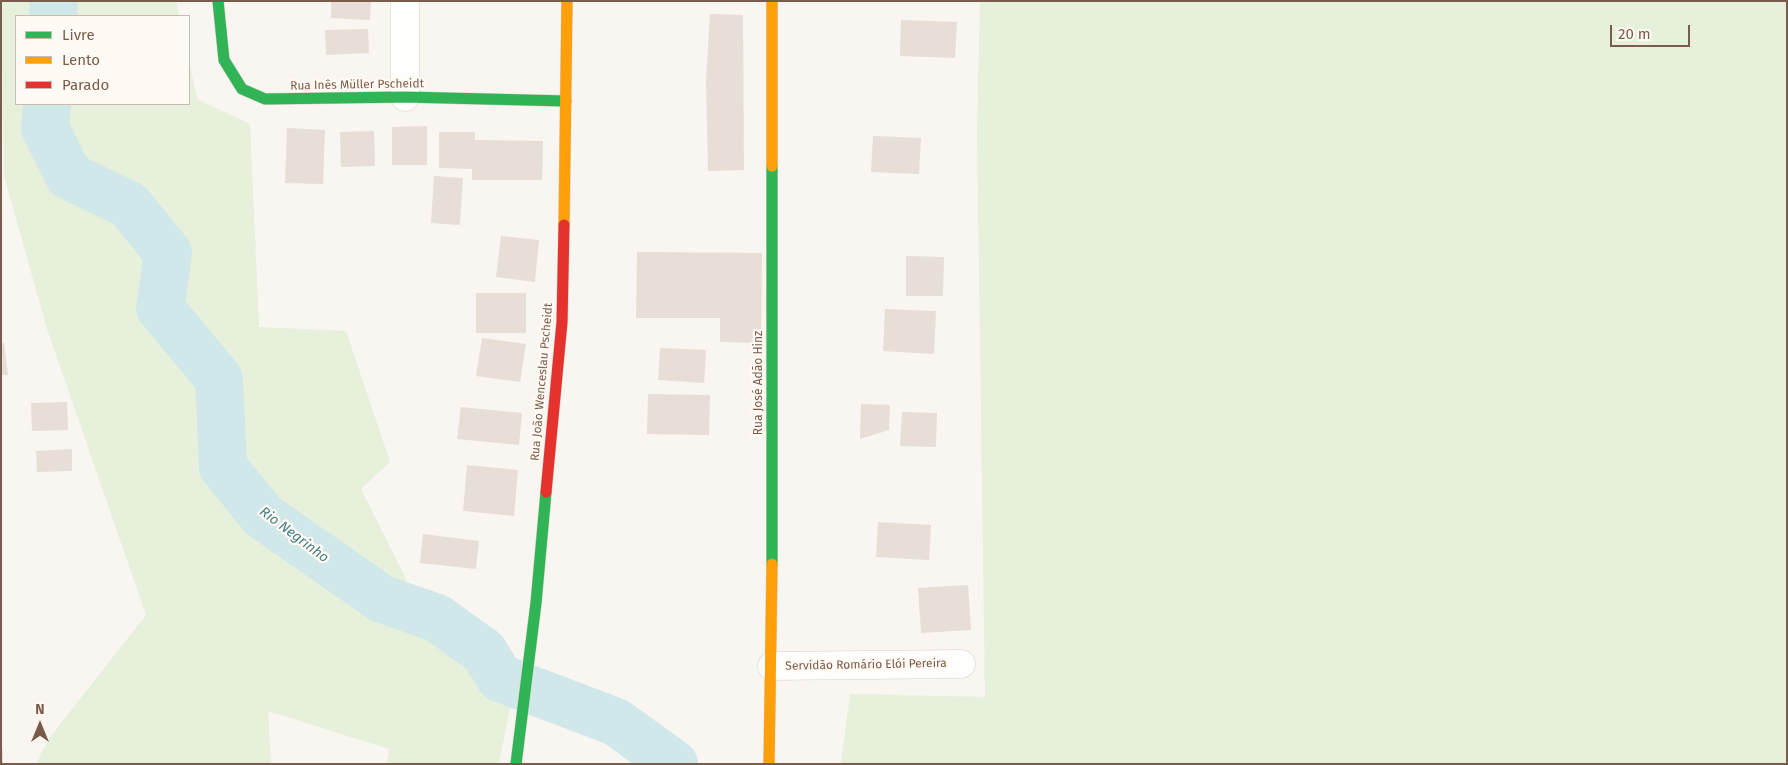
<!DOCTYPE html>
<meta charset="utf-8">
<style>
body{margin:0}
#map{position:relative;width:1788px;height:765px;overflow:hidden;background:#f9f5f0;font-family:"Fira Sans",sans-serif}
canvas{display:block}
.frame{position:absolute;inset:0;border:2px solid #7a5c4d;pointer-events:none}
.legend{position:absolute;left:15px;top:15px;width:175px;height:90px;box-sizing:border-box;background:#fffaf3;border:1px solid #cabbb1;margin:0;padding:6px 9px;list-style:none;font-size:15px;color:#7a5c4d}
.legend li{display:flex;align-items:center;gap:10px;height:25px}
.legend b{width:25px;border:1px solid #cabbb1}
.north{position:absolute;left:15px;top:700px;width:50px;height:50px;-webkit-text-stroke:4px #fffaf3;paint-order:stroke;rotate:0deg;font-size:14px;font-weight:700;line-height:20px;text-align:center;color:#7a5c4d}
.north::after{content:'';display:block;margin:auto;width:18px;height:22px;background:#7a5c4d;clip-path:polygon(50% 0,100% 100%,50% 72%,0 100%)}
.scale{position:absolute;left:1610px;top:25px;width:80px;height:22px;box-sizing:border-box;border:2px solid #7a5c4d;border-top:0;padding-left:6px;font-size:15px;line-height:18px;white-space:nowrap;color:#7a5c4d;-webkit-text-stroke:4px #fffaf3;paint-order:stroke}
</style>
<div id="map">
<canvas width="1788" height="765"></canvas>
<div class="frame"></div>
<ul class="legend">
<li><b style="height:6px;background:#30b455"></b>Livre</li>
<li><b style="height:6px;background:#ff9f0a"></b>Lento</li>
<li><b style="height:6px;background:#e5322d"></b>Parado</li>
</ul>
<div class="north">N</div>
<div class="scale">20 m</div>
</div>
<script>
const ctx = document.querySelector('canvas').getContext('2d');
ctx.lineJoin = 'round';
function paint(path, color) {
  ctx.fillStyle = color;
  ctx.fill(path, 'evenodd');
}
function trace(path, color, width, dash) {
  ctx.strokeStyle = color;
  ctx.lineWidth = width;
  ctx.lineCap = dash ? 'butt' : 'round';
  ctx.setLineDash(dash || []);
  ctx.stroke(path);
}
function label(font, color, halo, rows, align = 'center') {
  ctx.font = font + ' "Fira Sans",sans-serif';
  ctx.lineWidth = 4.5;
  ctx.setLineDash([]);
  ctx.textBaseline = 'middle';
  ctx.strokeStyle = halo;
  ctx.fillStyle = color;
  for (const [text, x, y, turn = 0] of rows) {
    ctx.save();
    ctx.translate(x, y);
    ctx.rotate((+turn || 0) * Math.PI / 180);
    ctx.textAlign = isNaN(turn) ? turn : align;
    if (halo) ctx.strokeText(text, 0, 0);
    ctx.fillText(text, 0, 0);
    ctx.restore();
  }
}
const green = new Path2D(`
 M 1,1 L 176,1 L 179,16 L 16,16 L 16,104 L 189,104 L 189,61 L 197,99 L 250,124 L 259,327 L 346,331 L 390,462 L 361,489 L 412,591 L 497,630 L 511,704 L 499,764 L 387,764 L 389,749 L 268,711 L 271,764 L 36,764 L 50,737 L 146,615 L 47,329 L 4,176 Z
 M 980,1 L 1787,1 L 1787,764 L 841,764 L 850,694 L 985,697 L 977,133 Z`);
const river = new Path2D(`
 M 53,16 L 54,1
 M 47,104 L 45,128 L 69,176 L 129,205 L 168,253 L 160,308 L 219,379 L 223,467 L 263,516 L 382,599 L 437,618 L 484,652 L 500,678 L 616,722 L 674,764`);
const building = new Path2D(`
 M 331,1 L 371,1 L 370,20 L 331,18 Z
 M 710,14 L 743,15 L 744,170 L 708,171 L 706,80 Z
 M 901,20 L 957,22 L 955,58 L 900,56 Z
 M 368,29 L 369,53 L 326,55 L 325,30 Z
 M 427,126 L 427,165 L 392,165 L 392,127 Z
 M 287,128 L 325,130 L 323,184 L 285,183 Z
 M 374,131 L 375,166 L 341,167 L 340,132 Z
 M 439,132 L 475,132 L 475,140 L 543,141 L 542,180 L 472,180 L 472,169 L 439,168 Z
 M 873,136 L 921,138 L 919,174 L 871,172 Z
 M 434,176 L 463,178 L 460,225 L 431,223 Z
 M 501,236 L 539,240 L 535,282 L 496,277 Z
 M 637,252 L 762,253 L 761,343 L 720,342 L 720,318 L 636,318 Z
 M 906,256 L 944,257 L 943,296 L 906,296 Z
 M 476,293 L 526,293 L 526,333 L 476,333 Z
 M 885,309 L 936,311 L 934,354 L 883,351 Z
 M 482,338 L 526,344 L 520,382 L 476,376 Z
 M 1,343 L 4,343 L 8,375 L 1,375 Z
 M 660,348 L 706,350 L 704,383 L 658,380 Z
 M 648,394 L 710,395 L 709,435 L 647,434 Z
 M 67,402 L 68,430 L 32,431 L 31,403 Z
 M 861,404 L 890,405 L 889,430 L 860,439 Z
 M 461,407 L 522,413 L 519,445 L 457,439 Z
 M 902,412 L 937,413 L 936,447 L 900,446 Z
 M 72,449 L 72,471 L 37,472 L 36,451 Z
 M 467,465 L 518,470 L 514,516 L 463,511 Z
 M 878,522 L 931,525 L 929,560 L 876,557 Z
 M 423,534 L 479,541 L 476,569 L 420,563 Z
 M 968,585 L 971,630 L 921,633 L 918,588 Z
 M 1,748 L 3,748 L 3,764 L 1,764 Z`);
const street = new Path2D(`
 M 405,1 L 405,97
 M 772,666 L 961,664`);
const fast = new Path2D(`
 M 218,1 L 224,60 L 242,89 L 265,99 L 405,97 L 566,101
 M 772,166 L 772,564
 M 516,764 L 536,603 L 546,492`);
const slow = new Path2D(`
 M 772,1 L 772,166
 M 564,225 L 567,1
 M 769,764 L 772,564`);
const jam = new Path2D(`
 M 546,492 L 562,322 L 564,225`);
const streetNames = [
 ["Rua Inês Müller Pscheidt",357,85,-1],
 ["Rua João Wenceslau Pscheidt",542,382,-85],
 ["Rua José Adão Hinz",759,383,-90],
 ["Servidão Romário Elói Pereira",866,665,-1]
];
const waterNames = [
 ["Rio Negrinho",294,535,37]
];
paint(green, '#e7f0db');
trace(river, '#d0e8ea', 48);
paint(building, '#e6ded7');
trace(street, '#d7d1cb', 29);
trace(fast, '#d9d2cb', 12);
trace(slow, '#d9d2cb', 12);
trace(jam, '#d9d2cb', 12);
trace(street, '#fefefd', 28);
trace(fast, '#30b455', 11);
trace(slow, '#ff9f0a', 11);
trace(jam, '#e5322d', 11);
label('12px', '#7a5c4d', '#fffaf3', streetNames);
label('italic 14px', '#437c86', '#fffaf3', waterNames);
</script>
